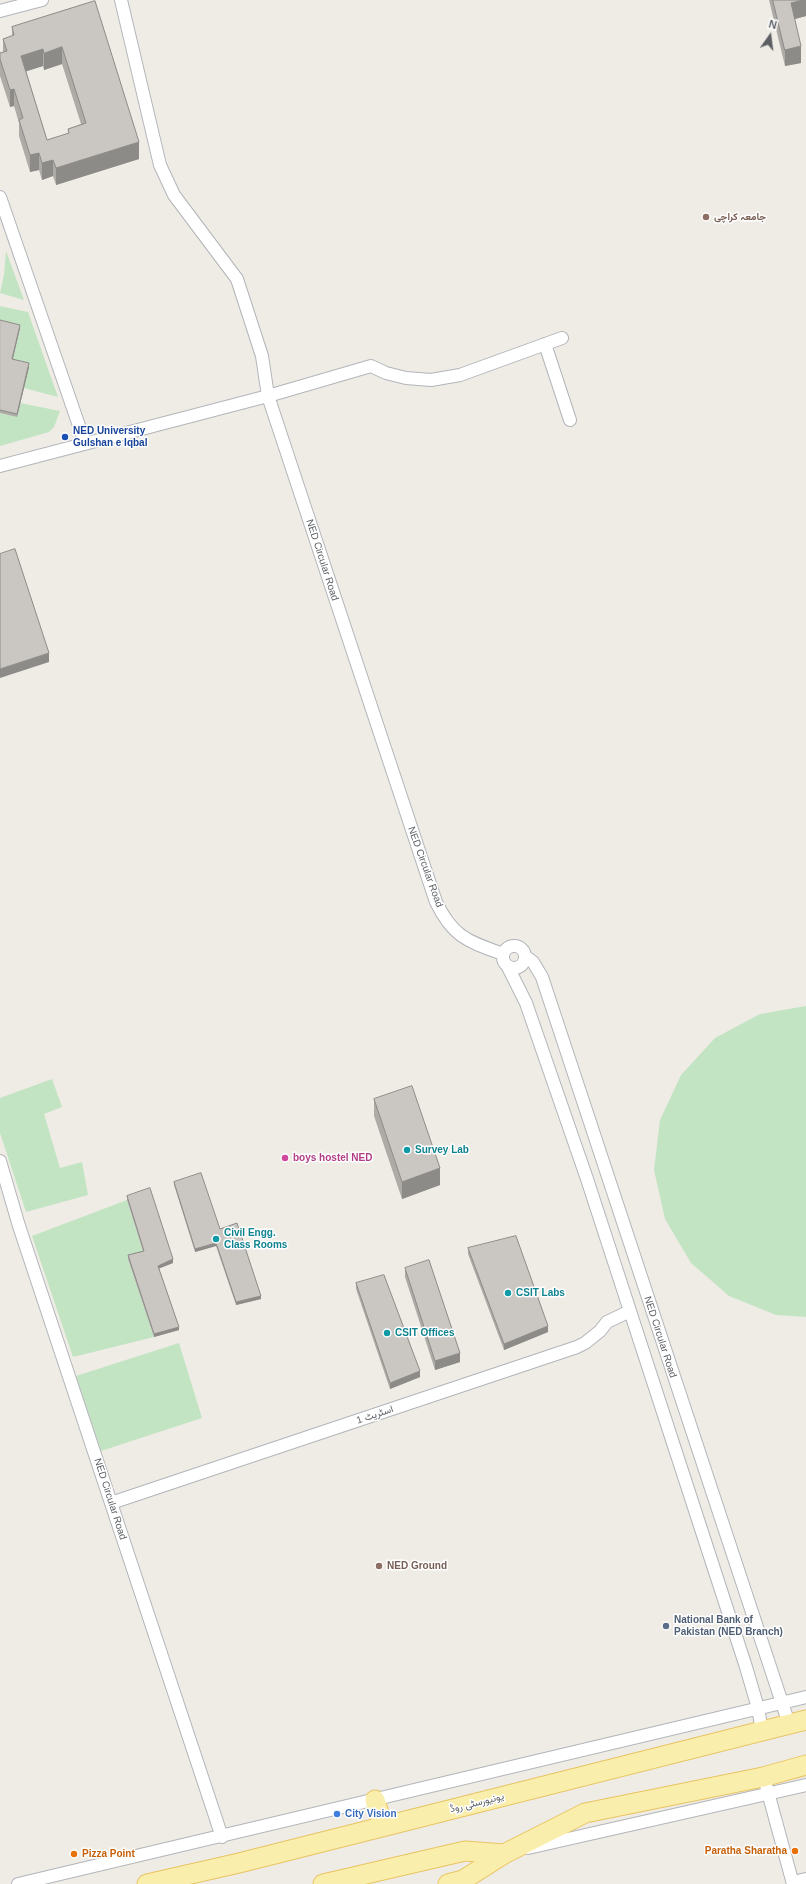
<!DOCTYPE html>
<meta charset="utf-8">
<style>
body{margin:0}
#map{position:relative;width:806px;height:1884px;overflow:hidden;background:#eeece5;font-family:Arial,sans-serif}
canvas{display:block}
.north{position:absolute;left:750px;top:16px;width:40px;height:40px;-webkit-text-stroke:3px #fff;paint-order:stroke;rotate:14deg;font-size:11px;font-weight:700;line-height:16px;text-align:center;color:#5c6064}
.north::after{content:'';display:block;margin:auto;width:14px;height:18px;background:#5c6064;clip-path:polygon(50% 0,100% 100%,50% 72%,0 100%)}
</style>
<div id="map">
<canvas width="806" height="1884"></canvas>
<div class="north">N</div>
</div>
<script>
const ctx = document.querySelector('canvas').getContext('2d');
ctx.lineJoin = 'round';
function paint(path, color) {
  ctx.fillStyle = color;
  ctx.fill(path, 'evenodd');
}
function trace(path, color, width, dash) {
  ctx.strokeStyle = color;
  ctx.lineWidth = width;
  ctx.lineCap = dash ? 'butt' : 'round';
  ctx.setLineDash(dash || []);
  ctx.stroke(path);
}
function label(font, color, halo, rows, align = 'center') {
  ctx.font = font + ' Arial,Vazirmatn,sans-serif';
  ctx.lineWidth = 3;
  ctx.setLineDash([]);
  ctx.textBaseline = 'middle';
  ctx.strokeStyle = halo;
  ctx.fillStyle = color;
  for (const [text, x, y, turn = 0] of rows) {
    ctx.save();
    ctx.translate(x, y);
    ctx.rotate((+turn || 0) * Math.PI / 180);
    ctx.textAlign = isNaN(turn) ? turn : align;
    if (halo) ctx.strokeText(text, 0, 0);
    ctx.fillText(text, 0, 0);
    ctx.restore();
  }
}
const green = new Path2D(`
 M 6,251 L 24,300 L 0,293 L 4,275 Z
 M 0,306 L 28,312 L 58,397 L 24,388 L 12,362 L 20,328 L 0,323 Z
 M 20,403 L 60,411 L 54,427 L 49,432 L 0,446 L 0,413 L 17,417 Z
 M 806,1006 L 806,1317 L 776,1315 L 729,1296 L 691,1263 L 665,1219 L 654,1170 L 660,1120 L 681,1075 L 715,1038 L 760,1014 Z
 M 52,1079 L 62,1107 L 44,1114 L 60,1168 L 82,1162 L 88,1195 L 26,1212 L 0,1133 L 0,1098 Z
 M 127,1200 L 144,1254 L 128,1259 L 154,1337 L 73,1357 L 32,1236 Z
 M 179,1343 L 202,1418 L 101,1451 L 76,1376 Z`);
const street = new Path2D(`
 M 121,0 L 160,165 L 174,195 L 237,279 L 262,356 L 268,396 L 371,366 L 386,373 L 406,378 L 431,380 L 460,375 L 562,338
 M 0,11 L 42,0
 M 0,197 L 85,443
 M 545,344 L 570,420
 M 0,466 L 268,396 L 436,902 C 453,937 467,941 503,954
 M503 957a11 11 0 1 1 22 0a11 11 0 1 1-22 0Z
 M 525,956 L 533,962 L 542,977 L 789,1724
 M 508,967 L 526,1003 L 587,1179 L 746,1667 L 758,1708 L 762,1731
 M 0,1161 L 19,1226 L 222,1837
 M 111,1503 L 577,1347 L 585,1343 L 600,1331 L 607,1322 L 630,1311
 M 766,1785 L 793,1884
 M 528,1848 L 806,1785
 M 793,1882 L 806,1879
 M 18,1884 L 806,1697`);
const primary = new Path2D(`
 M 375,1800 L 383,1827
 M 147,1884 L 239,1863 L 806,1720
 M 323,1884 L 465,1851 L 504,1854
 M 448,1884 L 463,1880 L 504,1854 L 585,1813 L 763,1777 L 806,1765`);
const wall = new Path2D(`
 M 769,0 L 806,0 L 806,16 L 795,19 L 801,63 L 785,66 Z
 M 95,1 L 139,159 L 56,185 L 53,176 L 42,180 L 39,170 L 30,172 L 19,136 L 19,123 L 14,106 L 10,107 L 0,76 L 0,53 L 3,52 L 3,39 L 12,36 L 12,27 ZM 62,64 L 81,124 L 68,129 L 68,134 L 47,140 L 26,71 L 43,66 L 44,70 Z
 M 0,320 L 20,328 L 13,359 L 29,367 L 17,417 L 0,413 Z
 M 374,1099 L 440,1185 L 402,1199 L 374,1116 Z
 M 174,1182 L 220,1229 L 261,1299 L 236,1305 L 216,1246 L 195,1252 L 174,1185 Z
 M 127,1196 L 173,1263 L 159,1268 L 179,1330 L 154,1337 L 128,1259 L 128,1255 L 143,1251 L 127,1200 Z
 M 468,1248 L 548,1332 L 504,1350 L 468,1254 Z
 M 405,1268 L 460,1362 L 435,1370 L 405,1277 Z
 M 356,1283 L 420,1377 L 390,1389 L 356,1289 Z`);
const shadedWall = new Path2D(`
 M 803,0 L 806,0 L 806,16 L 791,20 L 791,3 Z
 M 801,46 L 801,63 L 785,66 L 785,50 Z
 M 62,47 L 62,64 L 44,70 L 44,53 Z
 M 43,49 L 43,66 L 21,73 L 21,56 Z
 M 14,89 L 14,106 L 10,107 L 10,90 Z
 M 139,142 L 139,159 L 56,185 L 56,168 Z
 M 39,153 L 39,170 L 30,172 L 30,155 Z
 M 53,160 L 53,176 L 42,180 L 42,163 Z
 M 20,325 L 20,328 L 12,362 L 12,359 Z
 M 29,363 L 29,367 L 17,417 L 17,414 Z
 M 49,653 L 49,662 L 0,678 L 0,669 Z
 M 440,1168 L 440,1185 L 402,1199 L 402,1182 Z
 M 216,1243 L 216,1246 L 195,1252 L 195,1249 Z
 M 173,1259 L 173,1263 L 158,1269 L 158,1266 Z
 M 261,1296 L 261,1299 L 236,1305 L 236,1302 Z
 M 548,1326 L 548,1332 L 504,1350 L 504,1344 Z
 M 179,1327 L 179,1330 L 154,1337 L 154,1334 Z
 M 460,1353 L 460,1362 L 435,1370 L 435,1361 Z
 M 420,1371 L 420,1377 L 390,1389 L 390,1383 Z`);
const building = new Path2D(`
 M 773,0 L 803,0 L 791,3 L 801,46 L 785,50 Z
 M 95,1 L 139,142 L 56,168 L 53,160 L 42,163 L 39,153 L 30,155 L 19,120 L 23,118 L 14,89 L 10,90 L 0,59 L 0,53 L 7,51 L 3,39 L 14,35 L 12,27 ZM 62,47 L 86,123 L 68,129 L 69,133 L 47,140 L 21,56 L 43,49 L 44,53 Z
 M 0,320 L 20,325 L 12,359 L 29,363 L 17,414 L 0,410 Z
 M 15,549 L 49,653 L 0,669 L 0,554 Z
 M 412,1086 L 440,1168 L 402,1182 L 374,1099 Z
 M 201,1173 L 220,1229 L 237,1223 L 261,1296 L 236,1302 L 216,1243 L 195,1249 L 174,1182 Z
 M 150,1188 L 173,1259 L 158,1266 L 179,1327 L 154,1334 L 128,1255 L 144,1251 L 127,1196 Z
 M 516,1236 L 548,1326 L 504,1344 L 468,1248 Z
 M 429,1260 L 460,1353 L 435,1361 L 405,1268 Z
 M 384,1275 L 420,1371 L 390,1383 L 356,1283 Z`);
const markers = [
 [706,217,4,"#8d6e63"],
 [65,437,4,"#1a4fb4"],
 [407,1150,4,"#0f9aa8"],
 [285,1158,4,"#d1479c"],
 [216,1239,4,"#0f9aa8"],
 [508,1293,4,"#0f9aa8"],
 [387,1333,4,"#0f9aa8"],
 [379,1566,4,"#8d6e63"],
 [666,1626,4,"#5c6f8a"],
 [337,1814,4,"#3f7fe0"],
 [795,1851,4,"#e8710a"],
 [74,1854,4,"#e8710a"]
];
const educationNames = [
 ["جامعہ کراچی",714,217],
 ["NED Ground",387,1566]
];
const transitNames = [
 ["NED University",73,431],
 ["Gulshan e Iqbal",73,443]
];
const streetNames = [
 ["NED Circular Road",322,560,72],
 ["NED Circular Road",425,867,70],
 ["NED Circular Road",660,1337,72],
 ["اسٹریٹ 1",375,1415,-19],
 ["NED Circular Road",110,1499,72],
 ["یونیورسٹی روڈ",477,1803,-14]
];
const cultureNames = [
 ["Survey Lab",415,1150],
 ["Civil Engg.",224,1233],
 ["Class Rooms",224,1245],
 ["CSIT Labs",516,1293],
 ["CSIT Offices",395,1333]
];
const hotelNames = [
 ["boys hostel NED",293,1158]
];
const serviceNames = [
 ["National Bank of",674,1620],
 ["Pakistan (NED Branch)",674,1632]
];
const shopNames = [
 ["City Vision",345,1814]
];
const foodNames = [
 ["Paratha Sharatha",787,1851],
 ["Pizza Point",82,1854,"left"]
];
paint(green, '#c3e4c3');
trace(street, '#b2b5b9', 14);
trace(primary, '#e9c462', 21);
trace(street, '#fff', 12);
trace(primary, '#faeead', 19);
paint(wall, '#aeaba7');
paint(shadedWall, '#8d8b88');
paint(building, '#cac7c2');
trace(building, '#8d8b88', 1);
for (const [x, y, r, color] of markers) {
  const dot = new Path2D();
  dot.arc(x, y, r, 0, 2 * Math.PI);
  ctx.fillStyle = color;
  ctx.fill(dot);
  trace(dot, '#fff', 1.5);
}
label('bold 10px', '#785e54', '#fff', educationNames, 'left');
label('bold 10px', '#164399', '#fff', transitNames, 'left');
label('10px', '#5c6064', '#fff', streetNames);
label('bold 10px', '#0d838f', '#fff', cultureNames, 'left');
label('bold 10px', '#b23c85', '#fff', hotelNames, 'left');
label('bold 10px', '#4e5e75', '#fff', serviceNames, 'left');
label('bold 10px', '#366cbe', '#fff', shopNames, 'left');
label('bold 10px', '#c56008', '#fff', foodNames, 'right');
</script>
